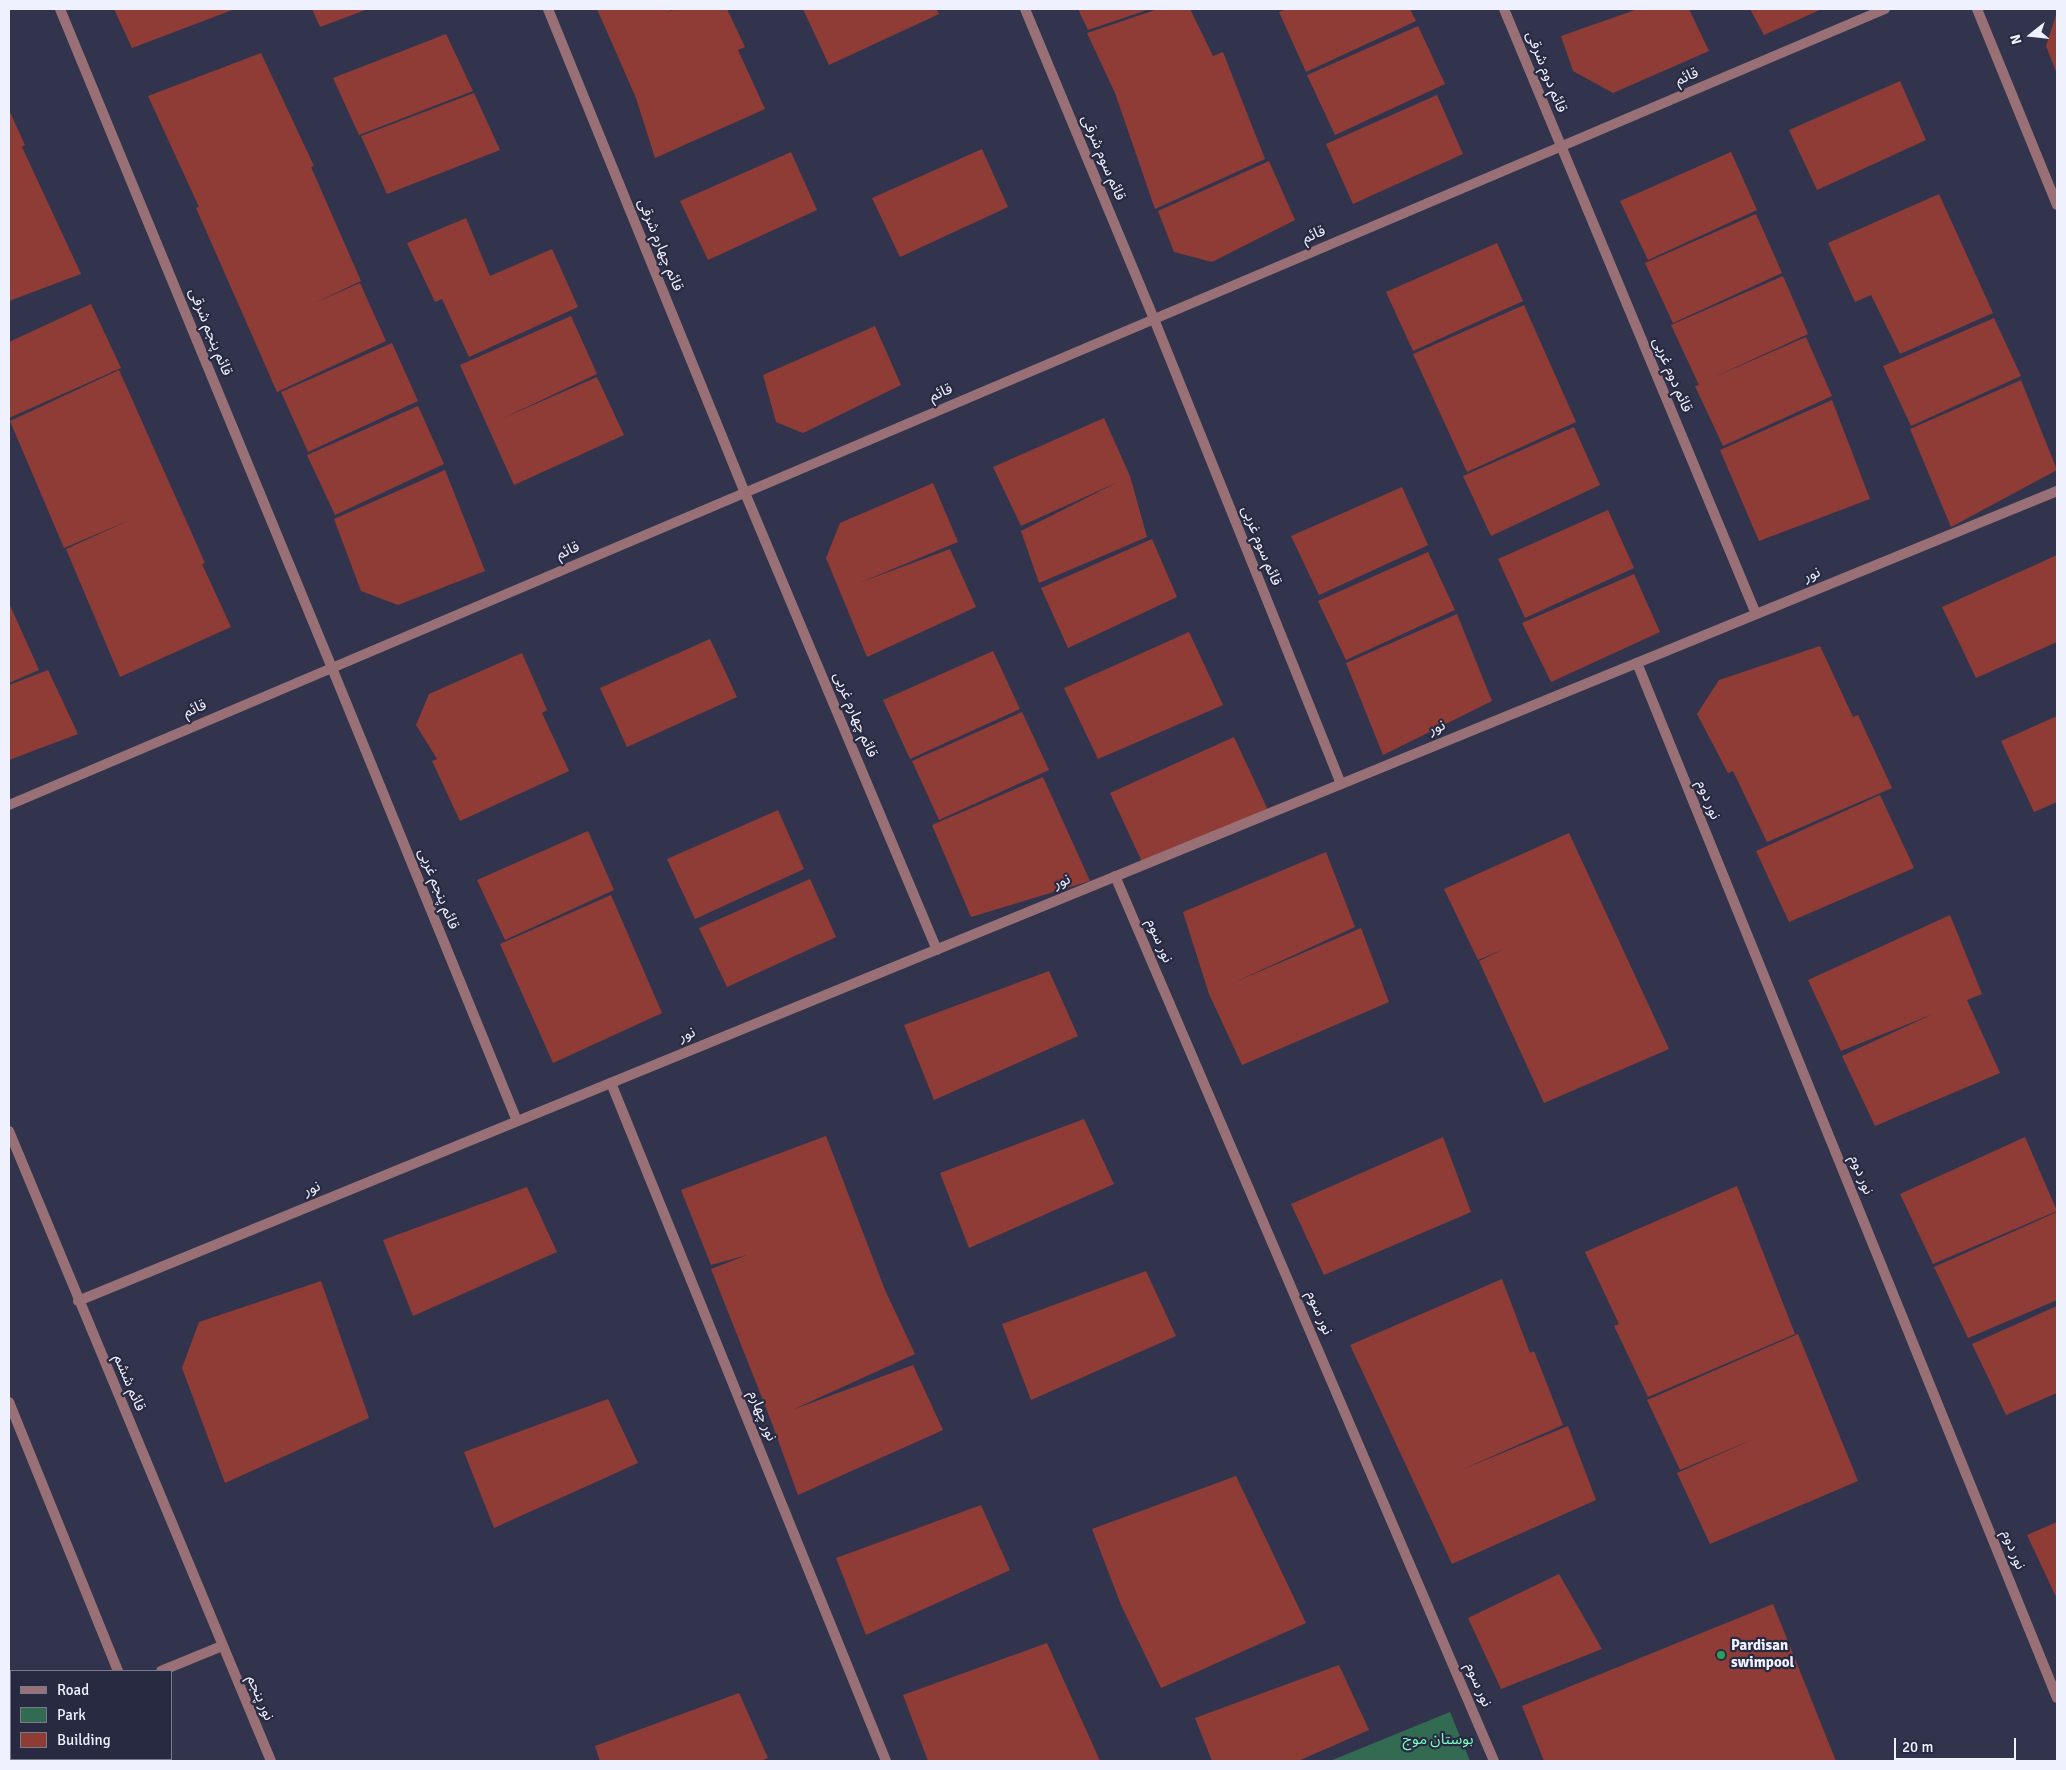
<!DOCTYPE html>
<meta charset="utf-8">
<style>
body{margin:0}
#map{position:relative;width:2066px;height:1770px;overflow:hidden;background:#32344d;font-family:Signika,sans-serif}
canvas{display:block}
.frame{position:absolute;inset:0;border:10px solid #f0f1ff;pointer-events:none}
.legend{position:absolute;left:10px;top:1670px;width:162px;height:90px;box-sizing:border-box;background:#282a42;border:1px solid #787a8e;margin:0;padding:6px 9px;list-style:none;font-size:15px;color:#f0f1ff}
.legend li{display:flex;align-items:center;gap:10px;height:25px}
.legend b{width:25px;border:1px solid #787a8e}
.north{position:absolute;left:2006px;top:10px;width:50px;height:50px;-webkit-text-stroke:4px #282a42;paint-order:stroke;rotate:254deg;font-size:14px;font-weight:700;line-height:20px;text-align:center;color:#f0f1ff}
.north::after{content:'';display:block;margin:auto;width:18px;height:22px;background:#f0f1ff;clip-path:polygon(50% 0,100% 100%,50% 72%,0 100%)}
.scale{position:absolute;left:1894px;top:1738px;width:122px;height:22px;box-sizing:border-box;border:2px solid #f0f1ff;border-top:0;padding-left:6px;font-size:15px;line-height:18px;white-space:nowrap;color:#f0f1ff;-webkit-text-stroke:4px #282a42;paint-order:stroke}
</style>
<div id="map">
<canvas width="2066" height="1770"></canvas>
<div class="frame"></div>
<ul class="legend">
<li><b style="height:6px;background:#987075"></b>Road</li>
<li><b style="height:14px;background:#336b52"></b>Park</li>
<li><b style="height:14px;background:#8f3c37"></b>Building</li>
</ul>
<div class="north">N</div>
<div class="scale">20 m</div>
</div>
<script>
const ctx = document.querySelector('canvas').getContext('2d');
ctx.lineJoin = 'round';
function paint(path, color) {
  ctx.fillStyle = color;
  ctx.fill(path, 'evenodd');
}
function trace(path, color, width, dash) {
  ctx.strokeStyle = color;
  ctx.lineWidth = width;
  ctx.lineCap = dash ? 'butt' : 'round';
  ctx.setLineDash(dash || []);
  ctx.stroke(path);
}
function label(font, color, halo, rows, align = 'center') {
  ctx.font = font + ' Signika,"Noto Sans Arabic",sans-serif';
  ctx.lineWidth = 4.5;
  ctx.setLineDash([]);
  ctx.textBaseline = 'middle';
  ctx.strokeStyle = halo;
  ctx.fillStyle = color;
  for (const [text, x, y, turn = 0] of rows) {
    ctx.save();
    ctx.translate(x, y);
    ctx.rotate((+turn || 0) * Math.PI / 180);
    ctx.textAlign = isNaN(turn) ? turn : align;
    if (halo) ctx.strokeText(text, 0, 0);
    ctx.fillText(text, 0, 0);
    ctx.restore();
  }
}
const green = new Path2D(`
 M 1450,1712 L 1470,1761 L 1330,1761 Z`);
const building = new Path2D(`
 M 114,9 L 235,9 L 132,48 Z
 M 312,9 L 368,9 L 320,27 Z
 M 597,9 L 673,9 L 666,13 L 675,9 L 727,9 L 745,47 L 738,50 L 765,109 L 655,158 L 636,98 Z
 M 803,9 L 936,9 L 939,14 L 829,65 Z
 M 1078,9 L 1150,9 L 1088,30 Z
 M 1158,9 L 1190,9 L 1213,56 L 1223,52 L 1265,159 L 1155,209 L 1115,93 L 1087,33 Z
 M 1286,9 L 1410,9 L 1416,21 L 1306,72 L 1279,12 Z
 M 1638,9 L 1689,9 L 1709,51 L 1613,93 L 1573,71 L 1561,36 Z
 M 1750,9 L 1822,9 L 1764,35 Z
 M 2057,12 L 2057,74 L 2046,46 Z
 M 1418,26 L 1445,84 L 1335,135 L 1307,75 Z
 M 446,34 L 473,91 L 359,135 L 333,78 Z
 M 261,53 L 314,166 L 311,167 L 361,281 L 314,303 L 360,283 L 386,341 L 277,392 L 196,208 L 199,207 L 148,96 Z
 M 1900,81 L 1926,140 L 1817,190 L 1789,130 Z
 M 474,93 L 500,150 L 387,194 L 361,136 Z
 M 1437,95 L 1463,154 L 1353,204 L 1326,144 Z
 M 9,110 L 25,145 L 22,147 L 81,274 L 9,301 Z
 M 982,149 L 1008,207 L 900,257 L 872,198 Z
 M 791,152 L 817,210 L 708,260 L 680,201 Z
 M 1731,152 L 1757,210 L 1648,260 L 1620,201 Z
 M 1269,161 L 1295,220 L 1212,262 L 1174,252 L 1158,211 Z
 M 1939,194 L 1993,313 L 1900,354 L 1871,295 L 1855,302 L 1828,243 Z
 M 1756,214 L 1782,273 L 1673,323 L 1645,263 Z
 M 466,218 L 490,276 L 552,249 L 578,307 L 469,357 L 442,299 L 435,302 L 407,243 Z
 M 1497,243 L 1523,301 L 1413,351 L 1386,292 Z
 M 1783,276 L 1808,334 L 1712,378 L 1806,337 L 1832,396 L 1723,446 L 1695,386 L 1699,385 L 1671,325 Z
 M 91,304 L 121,368 L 9,418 L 9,342 Z
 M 1524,305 L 1576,422 L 1467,472 L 1413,354 Z
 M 571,316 L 597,374 L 501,419 L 597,377 L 624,435 L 514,485 L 460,365 Z
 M 1994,318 L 2021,376 L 1911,426 L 1883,366 Z
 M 875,326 L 901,385 L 803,433 L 776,422 L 763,375 Z
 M 392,343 L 418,401 L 308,452 L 281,392 Z
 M 119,370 L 205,563 L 202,564 L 231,627 L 120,677 L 66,549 L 130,520 L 64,548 L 10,421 Z
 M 2021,380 L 2057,470 L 1951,527 L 1910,429 Z
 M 1832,400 L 1870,499 L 1759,541 L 1720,450 Z
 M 418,406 L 444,464 L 335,515 L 307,455 Z
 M 1104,418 L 1130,476 L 1147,537 L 1039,583 L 1021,531 L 1118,482 L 1021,526 L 993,467 Z
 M 1574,427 L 1600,485 L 1491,536 L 1463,476 Z
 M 445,470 L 485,571 L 398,605 L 361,591 L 334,519 Z
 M 933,483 L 958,542 L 859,583 L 950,549 L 976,607 L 867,657 L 826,558 L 840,523 Z
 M 1402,487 L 1428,545 L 1319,595 L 1291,536 Z
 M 1608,510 L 1634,568 L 1525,618 L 1498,559 Z
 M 1152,539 L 1177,597 L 1068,648 L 1041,588 Z
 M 1428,552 L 1455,610 L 1346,660 L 1318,601 Z
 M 2057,555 L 2057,642 L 1976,678 L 1942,607 Z
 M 1634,574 L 1660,632 L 1551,682 L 1522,623 Z
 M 9,603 L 39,670 L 9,683 Z
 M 1457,614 L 1492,701 L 1383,755 L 1346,663 Z
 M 1189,632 L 1223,705 L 1098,759 L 1064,688 Z
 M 710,639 L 737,697 L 627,747 L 600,688 Z
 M 1820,646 L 1853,717 L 1858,715 L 1892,788 L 1767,842 L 1733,771 L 1728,773 L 1697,714 L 1719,680 Z
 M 993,651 L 1020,709 L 910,759 L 883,700 Z
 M 522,653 L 547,710 L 542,713 L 569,771 L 460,821 L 432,761 L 437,759 L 416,725 L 429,694 Z
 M 48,670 L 78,734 L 9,760 L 9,685 Z
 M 1022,712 L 1049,770 L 939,820 L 912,761 Z
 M 2057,716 L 2057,802 L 2034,812 L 2001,741 Z
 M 1234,737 L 1268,810 L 1143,864 L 1110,793 Z
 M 1043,777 L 1090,881 L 971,917 L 932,825 Z
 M 1880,795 L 1914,868 L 1789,922 L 1756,851 Z
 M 778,810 L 804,869 L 695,919 L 667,859 Z
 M 588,831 L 614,890 L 505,940 L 477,880 Z
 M 1569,833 L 1669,1049 L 1544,1103 L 1479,961 L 1504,949 L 1478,960 L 1444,889 Z
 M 1326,852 L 1355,927 L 1235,982 L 1361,928 L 1389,1002 L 1242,1065 L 1209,994 L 1183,912 Z
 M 810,879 L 836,937 L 727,987 L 699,928 Z
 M 611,895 L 662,1013 L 553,1063 L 500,944 Z
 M 1950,915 L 1982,994 L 1967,1000 L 2000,1073 L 1875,1126 L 1842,1056 L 1933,1014 L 1841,1051 L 1808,980 Z
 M 1049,971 L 1078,1036 L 934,1100 L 904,1025 Z
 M 1084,1119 L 1114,1184 L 969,1248 L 940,1173 Z
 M 826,1136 L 885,1290 L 915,1354 L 792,1410 L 913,1365 L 943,1430 L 798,1495 L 770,1418 L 711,1269 L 747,1255 L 711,1265 L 681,1190 Z
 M 1443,1137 L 1471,1212 L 1324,1275 L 1291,1204 Z
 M 2025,1137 L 2057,1211 L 1933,1264 L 1900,1194 Z
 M 1737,1186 L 1795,1334 L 1648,1397 L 1614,1326 L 1619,1324 L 1585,1252 Z
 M 527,1187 L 557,1252 L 413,1316 L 383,1240 Z
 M 2057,1212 L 2057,1300 L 1968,1338 L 1934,1267 Z
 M 1146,1271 L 1176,1336 L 1031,1400 L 1002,1324 Z
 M 1502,1279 L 1530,1353 L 1534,1351 L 1563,1425 L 1461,1470 L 1568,1426 L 1596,1500 L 1452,1564 L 1350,1345 Z
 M 321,1281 L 369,1418 L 225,1483 L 182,1368 L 199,1322 Z
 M 2057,1306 L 2057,1393 L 2006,1415 L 1972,1344 Z
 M 1798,1334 L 1858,1481 L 1710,1544 L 1677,1473 L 1756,1438 L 1680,1470 L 1647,1400 Z
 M 608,1399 L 638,1463 L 494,1528 L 464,1452 Z
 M 1236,1476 L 1306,1623 L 1161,1688 L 1121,1605 L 1092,1529 Z
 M 981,1505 L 1010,1570 L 866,1635 L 836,1558 Z
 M 2057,1522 L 2057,1599 L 2027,1535 Z
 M 1559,1574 L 1602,1649 L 1501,1689 L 1468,1618 Z
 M 1773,1604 L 1836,1761 L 1544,1761 L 1522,1706 Z
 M 1047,1643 L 1100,1761 L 928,1761 L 903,1695 Z
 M 1339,1665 L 1369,1730 L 1298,1761 L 1212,1761 L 1195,1718 Z
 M 739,1693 L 768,1758 L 760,1761 L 600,1761 L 595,1746 Z`);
const minor = new Path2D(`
 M 60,9 L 332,668 L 517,1121
 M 548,9 L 745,493 L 937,950
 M 1025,9 L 1154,319 L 1341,784
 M 1504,9 L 1756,614
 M 1977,9 L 2057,205
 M 1637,663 L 2057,1698
 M 1115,876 L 1494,1761
 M 611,1083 L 886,1761
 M 9,1131 L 271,1761
 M 9,1402 L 118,1671
 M 161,1671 L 222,1646
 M 9,1734 L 11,1733`);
const tertiary = new Path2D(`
 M 9,805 L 1885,9
 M 78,1301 L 2057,491`);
const markers = [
 [1721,1655,5,"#2e9e5b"]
];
const streetNames = [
 ["قائم دوم شرقی",1546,72,68],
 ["قائم",1687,77,-23],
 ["قائم سوم شرقی",1103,158,67],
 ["قائم",1314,235,-23],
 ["قائم چهارم شرقی",660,245,68],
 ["قائم پنجم شرقی",210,332,68],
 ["قائم دوم غربی",1672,375,67],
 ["قائم",941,393,-23],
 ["قائم سوم غربی",1261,546,68],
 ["قائم",568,551,-23],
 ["نور",1812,575,-22],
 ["قائم",195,709,-23],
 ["قائم چهارم غربی",855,715,67],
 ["نور",1437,728,-22],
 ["نور دوم",1708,800,68],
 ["نور",1062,882,-22],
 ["قائم پنجم غربی",438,889,68],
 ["نور سوم",1159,941,67],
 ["نور",687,1035,-22],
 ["نور دوم",1861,1175,68],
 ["نور",312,1189,-22],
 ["نور سوم",1319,1313,67],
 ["قائم ششم",129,1383,67],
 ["نور چهارم",762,1416,68],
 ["نور دوم",2013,1550,68],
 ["نور سوم",1478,1685,67],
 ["نور پنجم",260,1698,67]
];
const poiNames = [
 ["Pardisan",1731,1646],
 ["swimpool",1731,1663]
];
const parkNames = [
 ["بوستان موج",1438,1740]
];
paint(green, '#336b52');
paint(building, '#8f3c37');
trace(minor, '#987075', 10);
trace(tertiary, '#987075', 10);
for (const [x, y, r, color] of markers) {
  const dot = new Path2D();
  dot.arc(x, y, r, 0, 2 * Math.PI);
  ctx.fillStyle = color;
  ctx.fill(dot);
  trace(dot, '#282a42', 2);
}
label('15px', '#f0f1ff', '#282a42', streetNames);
label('bold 15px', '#f0f1ff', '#282a42', poiNames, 'left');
label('15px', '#7afec4', '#282a42', parkNames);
</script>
